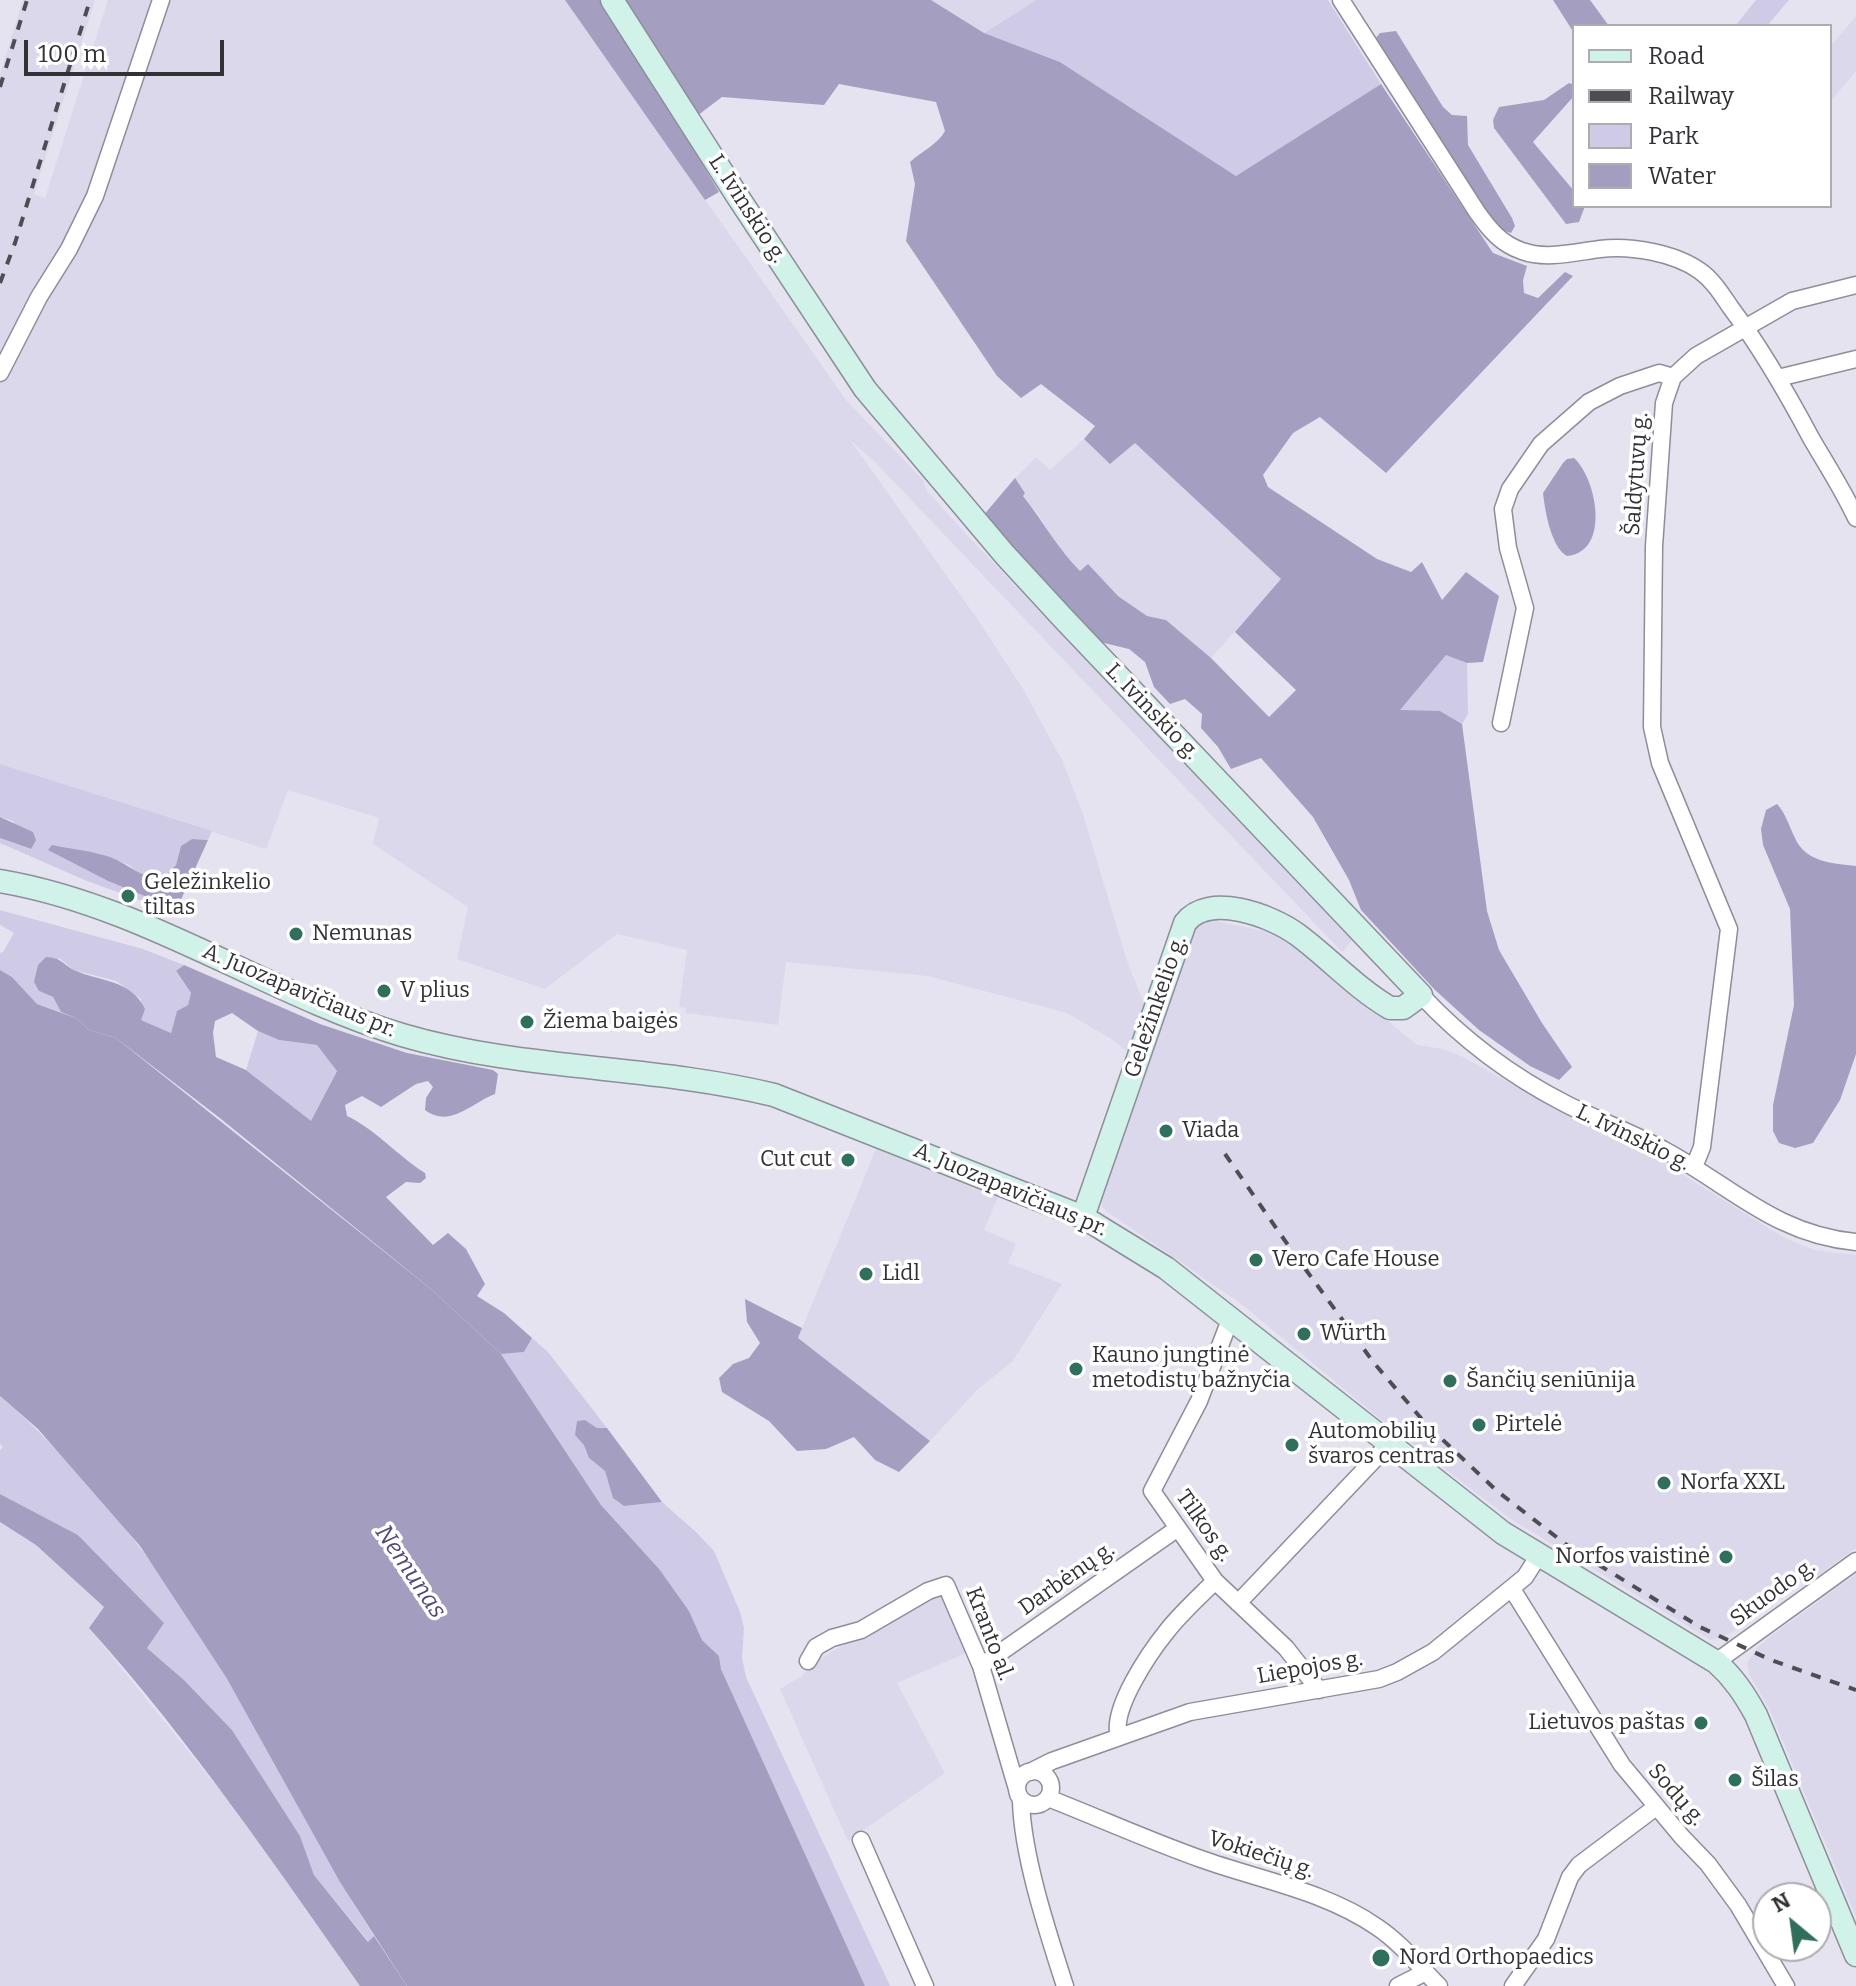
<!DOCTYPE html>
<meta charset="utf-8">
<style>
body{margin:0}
#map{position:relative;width:1856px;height:1986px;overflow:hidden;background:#e5e3f0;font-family:Bitter,serif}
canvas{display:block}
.legend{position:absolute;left:1572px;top:24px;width:260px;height:184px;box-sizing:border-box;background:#fff;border:2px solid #adadaf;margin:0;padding:10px 14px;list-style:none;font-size:24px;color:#313136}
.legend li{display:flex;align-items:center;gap:16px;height:40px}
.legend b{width:40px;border:2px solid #adadaf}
.north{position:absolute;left:1752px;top:1882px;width:80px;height:80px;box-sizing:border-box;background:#fff;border:2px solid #adadaf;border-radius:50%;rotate:331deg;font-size:22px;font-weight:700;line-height:32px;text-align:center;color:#313136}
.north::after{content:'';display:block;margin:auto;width:28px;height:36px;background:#2f6f5c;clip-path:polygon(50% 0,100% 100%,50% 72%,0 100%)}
.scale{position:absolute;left:24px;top:40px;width:200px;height:36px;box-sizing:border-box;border:4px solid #313136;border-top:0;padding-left:10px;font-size:24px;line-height:28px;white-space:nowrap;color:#313136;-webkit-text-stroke:6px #fff;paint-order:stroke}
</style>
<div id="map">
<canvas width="1856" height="1986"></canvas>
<ul class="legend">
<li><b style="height:10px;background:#d0f2e8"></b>Road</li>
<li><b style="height:10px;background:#4d4d53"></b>Railway</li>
<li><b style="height:22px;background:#cfcbe6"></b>Park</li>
<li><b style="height:22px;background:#a39ec0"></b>Water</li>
</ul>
<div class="north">N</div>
<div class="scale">100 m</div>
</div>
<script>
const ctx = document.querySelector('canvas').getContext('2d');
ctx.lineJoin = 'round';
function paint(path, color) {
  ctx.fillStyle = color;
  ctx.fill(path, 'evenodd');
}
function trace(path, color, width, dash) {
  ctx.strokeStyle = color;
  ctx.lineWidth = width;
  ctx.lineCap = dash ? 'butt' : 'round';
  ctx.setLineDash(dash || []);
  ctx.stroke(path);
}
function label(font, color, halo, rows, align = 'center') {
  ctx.font = font + ' Bitter,serif';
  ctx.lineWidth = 7;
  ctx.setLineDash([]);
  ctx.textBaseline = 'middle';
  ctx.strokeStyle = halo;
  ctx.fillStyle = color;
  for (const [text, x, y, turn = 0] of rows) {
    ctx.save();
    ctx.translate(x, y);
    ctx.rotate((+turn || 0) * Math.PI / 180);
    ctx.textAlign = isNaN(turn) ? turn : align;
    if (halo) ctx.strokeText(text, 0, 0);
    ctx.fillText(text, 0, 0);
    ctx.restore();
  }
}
const built = new Path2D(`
 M 23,0 L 95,0 L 34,194 L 45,198 L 108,0 L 565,0 L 846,400 L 923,480 L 927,491 L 966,534 L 1352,941 L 1342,952 L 876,463 L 850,440 L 976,617 L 1023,689 L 1063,762 L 1082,811 L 1127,961 L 1146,1009 L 1131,1055 L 1113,1040 L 1067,1013 L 928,976 L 786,962 L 778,1025 L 686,1013 L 686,1008 L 679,1007 L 687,950 L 617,934 L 545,989 L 457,959 L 468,907 L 373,844 L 379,818 L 288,790 L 266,849 L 0,764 L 0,74 Z
 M 931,0 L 1036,0 L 984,33 Z
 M 1856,16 L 1856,71 L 1830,102 L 1830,47 Z
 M 1084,439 L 1110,464 L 1135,442 L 1282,579 L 1211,658 L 1166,620 L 1147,616 L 1118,596 L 1088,565 L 1080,571 L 1061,551 L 1038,514 L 1022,496 L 1025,493 L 1015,478 L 1036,457 L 1050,470 Z
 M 1205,919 L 1284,935 L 1417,1045 L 1443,1049 L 1463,1057 L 1553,1107 L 1638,1147 L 1783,1237 L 1814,1250 L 1856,1255 L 1856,1548 L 1819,1575 L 1813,1578 L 1808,1576 L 1741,1627 L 1725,1636 L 1711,1640 L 1509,1518 L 1384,1422 L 1240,1303 L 1106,1211 L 1102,1206 L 1102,1196 L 1195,928 Z
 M 876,1149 L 998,1198 L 984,1230 L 1016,1244 L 1008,1263 L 1062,1284 L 1012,1362 L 979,1388 L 930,1441 L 798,1338 Z
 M 0,1522 L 36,1545 L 104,1607 L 89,1628 L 231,1804 L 360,1986 L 0,1986 Z
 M 1856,1574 L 1856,1917 L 1770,1710 L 1749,1674 L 1747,1663 L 1758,1647 L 1771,1636 Z
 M 942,1592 L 968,1652 L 897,1683 L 945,1773 L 848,1841 L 780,1689 L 802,1676 L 812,1664 L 928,1593 Z`);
const green = new Path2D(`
 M 1036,0 L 1328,0 L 1381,84 L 1236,176 L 1060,62 L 984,33 Z
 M 1756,0 L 1789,0 L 1767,26 L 1735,26 Z
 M 1446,654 L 1467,663 L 1468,714 L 1462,724 L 1440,711 L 1399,711 Z
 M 0,764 L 212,831 L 208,840 L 192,839 L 181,846 L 176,865 L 163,878 L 145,878 L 129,865 L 105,856 L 49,850 L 108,881 L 152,899 L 145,902 L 87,881 L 0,843 L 0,838 L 30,849 L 13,821 L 0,817 Z
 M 0,910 L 143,949 L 184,965 L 176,972 L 191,993 L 188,1005 L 177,1011 L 171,1033 L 141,1020 L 141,999 L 116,981 L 74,970 L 59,958 L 39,991 L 53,997 L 61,1012 L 37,1004 L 12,977 L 0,970 L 0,953 L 3,952 L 14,933 L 0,925 Z
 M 258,1031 L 279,1040 L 317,1045 L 337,1070 L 311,1122 L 246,1070 Z
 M 532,1338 L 548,1352 L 607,1428 L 597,1428 L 585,1420 L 577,1422 L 589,1458 L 605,1471 L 614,1498 L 624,1506 L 662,1502 L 696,1532 L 714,1551 L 740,1612 L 744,1628 L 742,1658 L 746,1677 L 890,1986 L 865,1986 L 721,1669 L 719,1656 L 702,1640 L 689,1611 L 660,1570 L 601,1505 L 501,1354 L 524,1352 Z
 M 0,1396 C 91,1475 166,1575 227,1678 C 278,1764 321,1853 374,1936 L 369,1942 L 314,1875 L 300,1836 L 232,1730 L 184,1680 L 146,1647 L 163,1622 L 78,1535 L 0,1494 L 0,1450 L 3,1447 L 0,1444 Z`);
const forest = new Path2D(`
 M 565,0 L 931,0 L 984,33 L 1060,62 L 1236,176 L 1381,84 L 1493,253 L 1527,266 L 1523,280 L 1524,293 L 1538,298 L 1565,272 L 1573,276 L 1386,473 L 1320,417 L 1293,433 L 1263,475 L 1268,487 L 1377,559 L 1411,572 L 1422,562 L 1442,600 L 1466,572 L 1499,596 L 1483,662 L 1467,663 L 1446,655 L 1400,710 L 1440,711 L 1462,724 L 1487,911 L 1499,950 L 1542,1023 L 1572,1067 L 1559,1080 L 1530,1066 L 1479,1030 L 1435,990 L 1361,910 L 1349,880 L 1313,817 L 1261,758 L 1231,769 L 1218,747 L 1201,728 L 1202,714 L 1185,699 L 1170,704 L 1154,687 L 1145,662 L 1129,649 L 1096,641 L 982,517 L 1015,478 L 1025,493 L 1023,496 C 1043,521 1057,548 1080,571 L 1088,564 L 1118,596 L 1147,616 L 1166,620 L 1211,658 L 1269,717 L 1296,690 L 1235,632 L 1281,579 L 1135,443 L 1110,464 L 1084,439 L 1095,426 L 1041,384 L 1021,398 L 997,376 L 906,241 L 915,184 L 910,162 C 922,151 937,145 945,131 L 936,102 L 839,84 L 824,105 L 722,97 L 681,128 L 719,192 L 705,200 Z
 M 1553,0 L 1590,0 L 1609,26 L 1574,26 L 1574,33 Z
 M 1396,31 L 1443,107 L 1452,115 L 1467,116 L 1468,145 L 1512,218 L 1515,226 L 1511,233 L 1499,229 L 1486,214 L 1374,40 L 1380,33 Z
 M 1569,83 L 1574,85 L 1574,96 L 1533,142 L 1574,191 L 1574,206 L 1585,206 L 1579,222 L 1566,224 L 1494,128 L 1493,120 L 1499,107 L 1544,100 Z
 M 1777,804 C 1786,814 1789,826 1795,838 C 1806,863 1833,863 1856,866 L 1856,1054 L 1840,1100 L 1813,1143 L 1795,1148 L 1779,1143 L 1773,1131 L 1773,1105 L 1794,1005 L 1790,909 L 1763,845 L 1761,829 L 1766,810 Z
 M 0,817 L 33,832 L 36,840 L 31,849 L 0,838 Z
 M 192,839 L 208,840 L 179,904 L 152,899 L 108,881 L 48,850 L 52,845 C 71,849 92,851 110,857 C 131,865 139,878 163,878 L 176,865 L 181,846 Z
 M 46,957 C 62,958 61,963 74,970 C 100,982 131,979 145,1009 L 141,1020 L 171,1033 L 177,1011 L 188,1005 L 191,993 L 176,971 L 184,965 L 320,1024 L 407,1053 L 493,1070 L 498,1074 L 495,1094 C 473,1102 450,1129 425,1110 L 426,1098 L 433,1087 L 428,1081 L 416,1084 L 381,1107 L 362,1096 L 345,1105 L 347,1116 C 375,1129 398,1156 425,1173 L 426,1178 L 420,1183 L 406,1182 L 386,1197 L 433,1245 L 448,1233 L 466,1249 L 485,1284 L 477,1296 L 504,1313 L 532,1338 L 524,1352 L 501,1354 L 431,1289 L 221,1119 L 116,1038 L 89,1030 L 76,1018 L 61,1012 L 53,997 L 39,991 L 34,982 L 38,965 ZM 232,1013 L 258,1031 L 279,1040 L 317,1045 L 337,1071 L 311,1121 L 246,1070 L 216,1057 L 213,1033 L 215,1021 Z
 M 745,1299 L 802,1328 L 798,1338 L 930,1441 L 899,1472 L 875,1460 L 854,1437 L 826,1449 L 797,1451 L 769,1421 L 722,1392 L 719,1378 L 733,1364 L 749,1358 L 760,1343 L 747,1322 Z
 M 585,1420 L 597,1428 L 607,1428 L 662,1502 L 624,1506 L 613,1498 L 605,1471 L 589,1458 L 584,1445 L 575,1435 L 577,1421 Z
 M 0,1494 L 78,1535 L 164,1623 L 147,1648 L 184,1680 L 232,1730 L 300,1836 L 314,1875 L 368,1942 L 374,1936 L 407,1986 L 360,1986 C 274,1864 189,1739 89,1628 L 104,1607 L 36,1545 L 0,1522 Z`);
const water = new Path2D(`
 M 1574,458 C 1597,479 1611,552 1567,556 C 1551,547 1545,511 1543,493 L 1563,463 L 1567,459 Z
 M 0,970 L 12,977 L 37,1004 L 76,1018 L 89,1030 L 116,1038 L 431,1289 L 501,1354 L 601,1505 L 660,1570 L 689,1611 L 702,1640 L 719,1656 L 721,1669 L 865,1986 L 407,1986 L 340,1882 L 226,1677 L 140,1546 L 38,1429 L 0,1396 Z`);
const street = new Path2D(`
 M 1341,0 L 1477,212 C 1489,229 1501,244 1522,251 C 1546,260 1576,252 1600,249 C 1630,245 1675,253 1700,271 C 1713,280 1722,295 1731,308 C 1762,349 1787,393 1811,438 C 1826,464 1843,490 1856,518
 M 0,373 L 39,297 L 69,249 L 95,196 L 161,0
 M 1778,378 L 1856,359
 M 1501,723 L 1525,608 L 1508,548 L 1503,509 L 1510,489 L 1541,444 L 1589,402 L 1620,386 L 1659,373 L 1673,377
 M 1421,995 C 1463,1040 1511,1076 1566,1104 C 1599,1121 1633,1133 1666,1151 C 1732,1187 1777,1235 1856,1242
 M 1694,1167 L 1702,1147 L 1729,929 L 1660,763 L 1652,727 L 1654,546 L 1664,403 L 1673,377 L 1696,356 L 1792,301 L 1856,285
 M 1231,1317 L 1199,1401 L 1152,1491 L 1215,1581 L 1286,1648 L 1319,1690
 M 1512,1589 L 1622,1765 L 1682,1837 L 1708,1864 L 1738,1905 L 1786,1986
 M 1238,1603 L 1389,1444
 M 808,1661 L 816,1647 L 832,1638 L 861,1630 L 928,1591 L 946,1585 L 981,1666 L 1017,1789
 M 1716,1662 L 1856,1561
 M 981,1666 L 1178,1528
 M 1119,1737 C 1110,1710 1150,1652 1167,1631 C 1181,1613 1199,1597 1215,1581
 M1017 1788a17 17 0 1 1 34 0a17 17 0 1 1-34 0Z
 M 1030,1772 L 1052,1761 L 1190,1712 L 1379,1679 L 1397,1672 L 1433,1652 L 1525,1577 L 1539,1555
 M 1048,1798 C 1099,1818 1150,1841 1201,1859 C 1260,1880 1325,1891 1377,1927 C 1401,1943 1419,1966 1439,1986
 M 1021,1800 C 1022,1855 1048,1933 1065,1986
 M 861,1840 L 925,1986
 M 1398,1986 L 1426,1972
 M 1513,1986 L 1546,1939 L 1570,1877 L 1579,1865 L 1656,1807`);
const secondary = new Path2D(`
 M 612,0 L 738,197 L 865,389 L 1005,555 L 1063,618 L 1421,995 L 1403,1008 L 1390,1008 C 1356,988 1329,958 1298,935 C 1271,915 1208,892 1185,923 L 1083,1217
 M 0,881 C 143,905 265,993 402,1035 C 524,1071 652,1065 774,1095 L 1083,1217 L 1166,1268 L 1503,1533 L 1716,1662 C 1734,1678 1745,1695 1756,1715 L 1856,1955`);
const rail = new Path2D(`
 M 0,87 L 27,0
 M 0,283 L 15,243 L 90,0
 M 1225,1154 L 1290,1248 L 1374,1363 L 1426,1424 L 1497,1491 L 1568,1546 L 1700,1627 L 1771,1660 L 1856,1690`);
const markers = [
 [128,896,8,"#2f6f5c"],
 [296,934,8,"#2f6f5c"],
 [384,991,8,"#2f6f5c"],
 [527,1022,8,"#2f6f5c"],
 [1166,1131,8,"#2f6f5c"],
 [848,1160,8,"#2f6f5c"],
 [1256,1260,8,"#2f6f5c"],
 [866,1274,8,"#2f6f5c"],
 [1304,1334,8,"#2f6f5c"],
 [1076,1369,8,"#2f6f5c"],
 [1450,1381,8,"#2f6f5c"],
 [1479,1425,8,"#2f6f5c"],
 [1292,1445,8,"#2f6f5c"],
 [1664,1483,8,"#2f6f5c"],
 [1726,1557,8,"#2f6f5c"],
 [1701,1723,8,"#2f6f5c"],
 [1735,1780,8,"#2f6f5c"],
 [1381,1958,10,"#2f6f5c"]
];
const streetNames = [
 ["L. Ivinskio g.",747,209,57],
 ["Šaldytuvų g.",1637,474,-86],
 ["L. Ivinskio g.",1152,712,46],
 ["A. Juozapavičiaus pr.",299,991,23],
 ["Geležinkelio g.",1156,1007,-71],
 ["L. Ivinskio g.",1633,1138,26],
 ["A. Juozapavičiaus pr.",1010,1190,23],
 ["Tilkos g.",1204,1526,55],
 ["Darbėnų g.",1067,1579,-35],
 ["Skuodo g.",1773,1593,-36],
 ["Kranto al.",989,1634,69],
 ["Liepojos g.",1310,1668,-10],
 ["Sodų g.",1676,1795,49],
 ["Vokiečių g.",1261,1855,18]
];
const poiNames = [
 ["Geležinkelio",144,883],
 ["tiltas",144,908],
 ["Nemunas",312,934],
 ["V plius",400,991],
 ["Žiema baigės",543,1022],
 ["Viada",1182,1131],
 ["Cut cut",832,1160,"right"],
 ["Vero Cafe House",1272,1260],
 ["Lidl",882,1274],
 ["Würth",1320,1334],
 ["Kauno jungtinė",1092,1356],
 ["metodistų bažnyčia",1092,1381],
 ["Šančių seniūnija",1466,1381],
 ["Pirtelė",1495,1425],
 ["Automobilių",1308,1432],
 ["švaros centras",1308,1457],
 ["Norfa XXL",1680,1483],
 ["Norfos vaistinė",1710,1557,"right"],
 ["Lietuvos paštas",1685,1723,"right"],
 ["Šilas",1751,1780],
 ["Nord Orthopaedics",1399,1958]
];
const waterNames = [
 ["Nemunas",410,1572,56]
];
paint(built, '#dbd8ec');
paint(green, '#cfcbe6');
paint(forest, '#a49fc1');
paint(water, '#a39ec0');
trace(street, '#8e8d99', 19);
trace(secondary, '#8e8d99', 25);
trace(street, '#fff', 16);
trace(secondary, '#d0f2e8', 22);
trace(rail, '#4d4d53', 4, [10, 10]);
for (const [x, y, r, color] of markers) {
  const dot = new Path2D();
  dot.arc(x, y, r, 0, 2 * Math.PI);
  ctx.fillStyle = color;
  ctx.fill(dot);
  trace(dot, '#fff', 3);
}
label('22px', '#313136', '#fff', streetNames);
label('22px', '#313136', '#fff', poiNames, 'left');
label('italic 24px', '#53497a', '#fff', waterNames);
</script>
